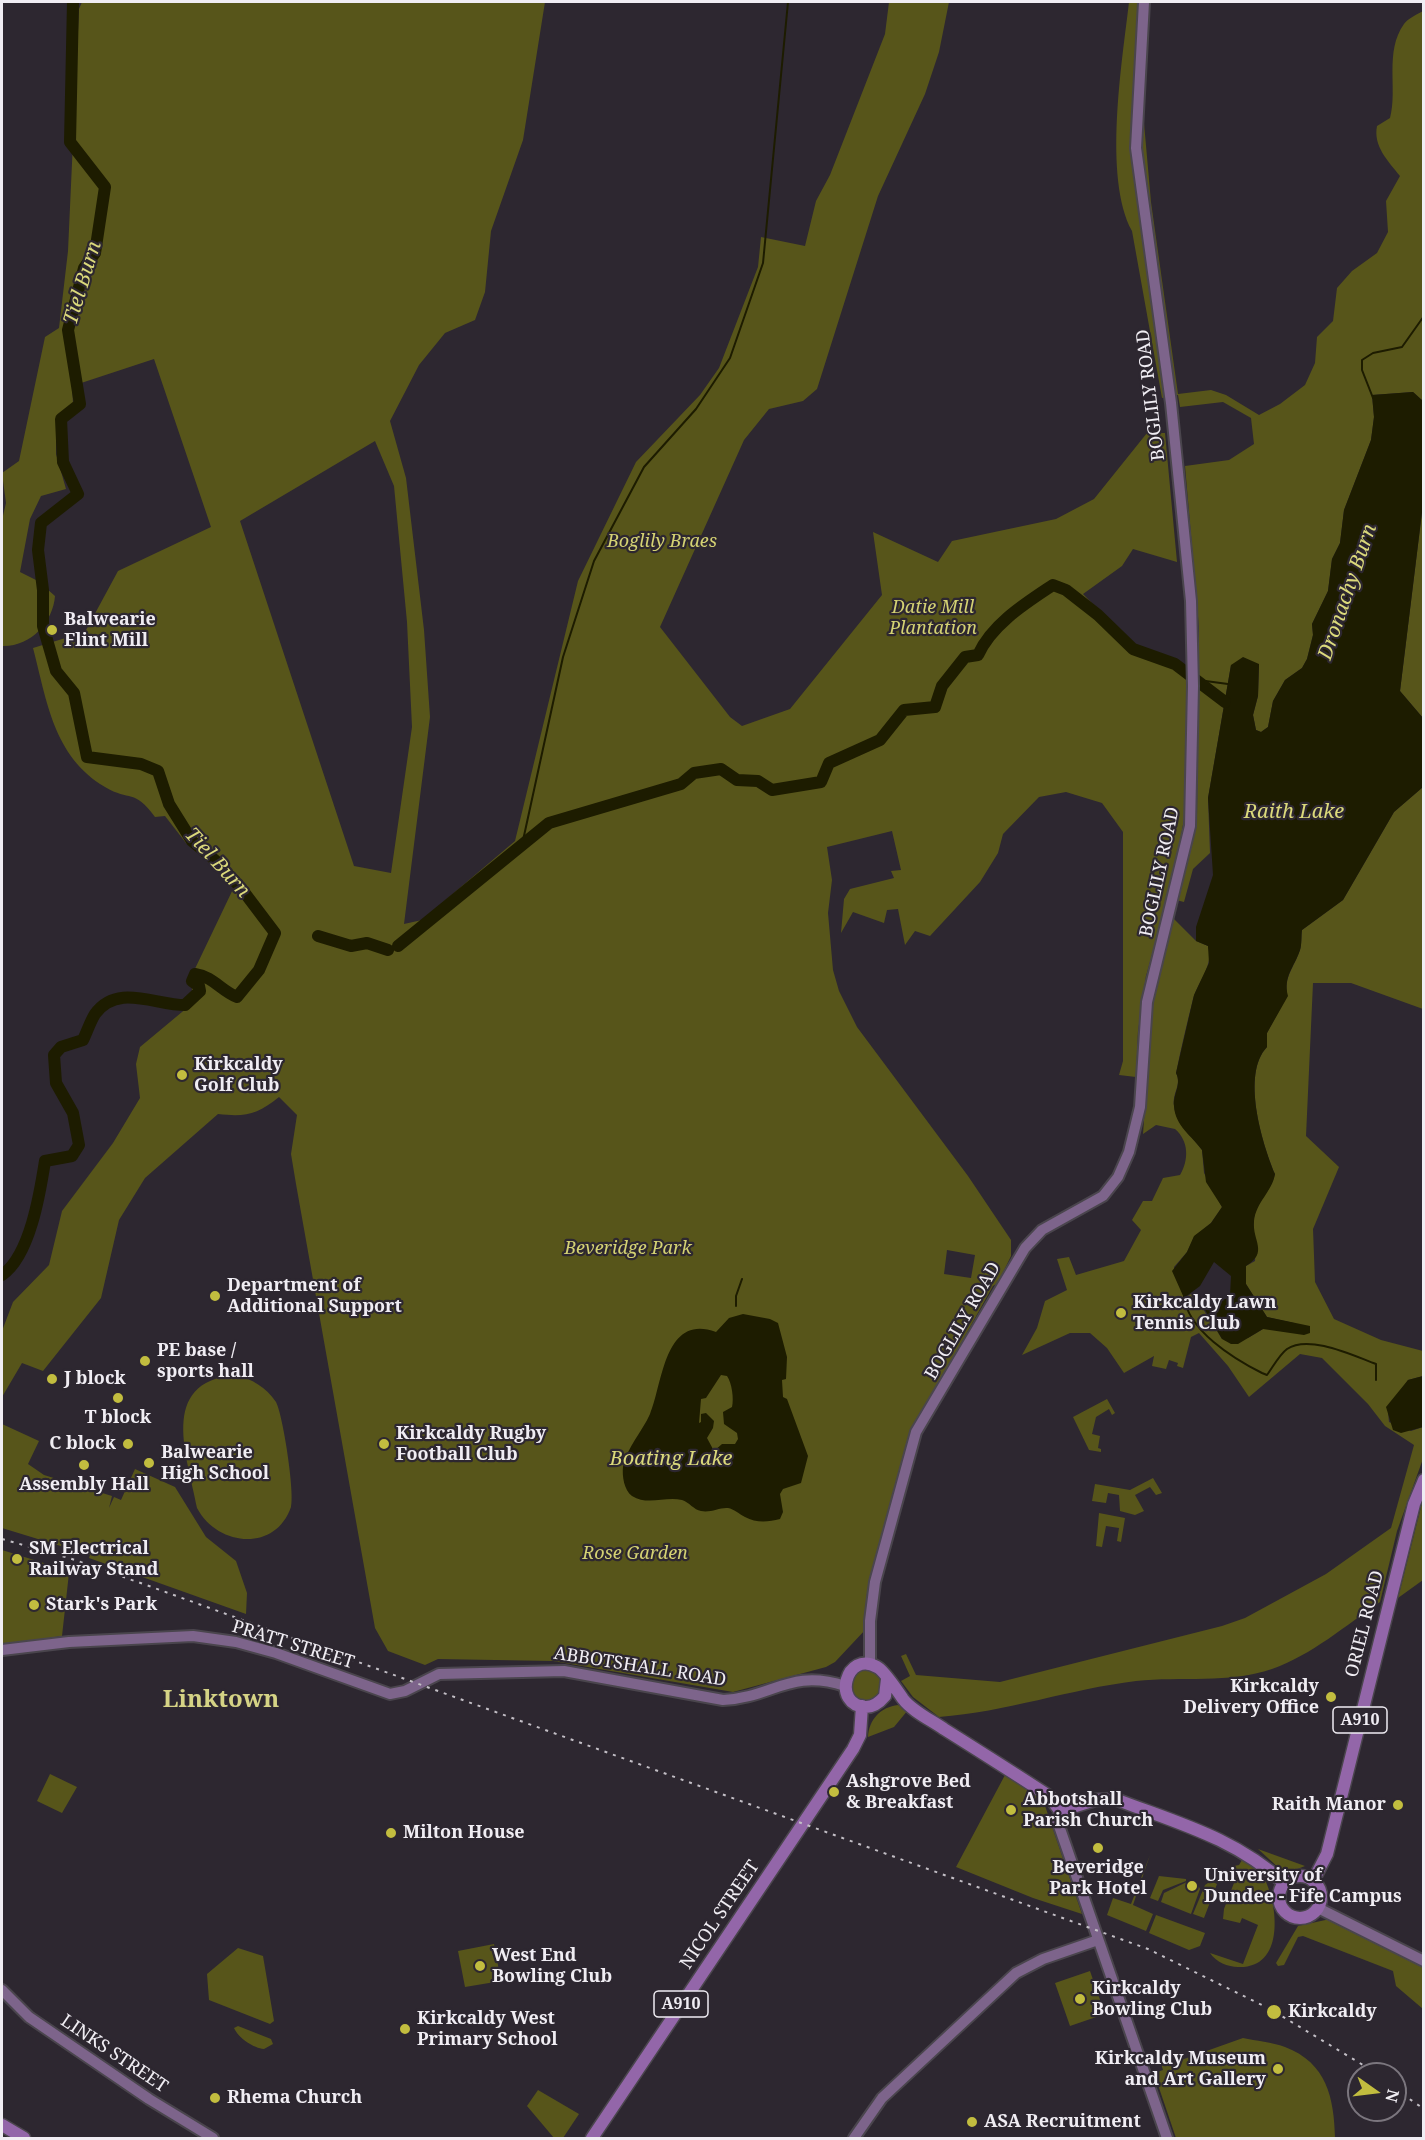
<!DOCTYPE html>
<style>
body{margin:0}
#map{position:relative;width:1425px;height:2140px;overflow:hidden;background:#2d2730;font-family:"Noto Serif",serif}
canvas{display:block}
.frame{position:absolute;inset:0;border:3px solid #f0edf3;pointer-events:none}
.north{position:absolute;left:1347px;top:2062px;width:60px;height:60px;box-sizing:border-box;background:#2d2730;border:2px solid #7b767e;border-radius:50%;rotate:104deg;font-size:16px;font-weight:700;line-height:24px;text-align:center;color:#f0edf3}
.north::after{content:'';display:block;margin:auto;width:21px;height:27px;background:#c2bd3f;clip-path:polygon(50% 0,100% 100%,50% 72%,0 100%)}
</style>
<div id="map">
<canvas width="1425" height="2140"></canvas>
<div class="frame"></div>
<div class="north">N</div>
</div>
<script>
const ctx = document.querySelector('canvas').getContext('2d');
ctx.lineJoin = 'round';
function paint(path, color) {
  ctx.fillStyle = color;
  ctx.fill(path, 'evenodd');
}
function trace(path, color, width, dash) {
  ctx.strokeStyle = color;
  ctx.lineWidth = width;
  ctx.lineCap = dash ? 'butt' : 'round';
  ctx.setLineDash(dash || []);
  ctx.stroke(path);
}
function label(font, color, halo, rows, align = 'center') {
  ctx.font = font + ' "Noto Serif",serif';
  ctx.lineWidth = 4.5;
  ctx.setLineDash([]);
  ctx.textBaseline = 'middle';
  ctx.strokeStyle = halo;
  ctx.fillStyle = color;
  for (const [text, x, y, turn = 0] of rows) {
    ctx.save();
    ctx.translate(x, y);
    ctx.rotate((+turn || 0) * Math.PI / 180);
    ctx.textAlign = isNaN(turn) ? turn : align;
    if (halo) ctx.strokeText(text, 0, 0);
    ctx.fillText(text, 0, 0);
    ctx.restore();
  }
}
const green = new Path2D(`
 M 82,2 L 545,2 L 523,140 L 491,231 L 485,292 L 475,320 L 445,333 L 419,365 L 390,421 L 406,478 L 424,630 L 430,717 L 404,924 L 422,920 L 515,841 L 578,581 L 636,462 L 700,395 L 719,368 L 758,267 L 761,237 L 805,246 L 816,201 L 830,175 L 885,34 L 889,2 L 949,2 L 939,52 L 925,94 L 878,196 L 817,389 L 803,401 L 769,409 L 744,440 L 660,627 L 730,717 L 742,726 L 790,709 L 882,595 L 873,532 L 938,562 L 952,541 L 1056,519 L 1094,499 L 1147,433 L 1165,433 L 1177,562 L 1133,549 L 1122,566 L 1083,594 L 1130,642 L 1139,657 L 1173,665 L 1189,677 L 1188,796 L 1173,882 L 1146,976 L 1138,1031 L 1136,1077 L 1119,1075 L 1123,1061 L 1123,832 L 1102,803 L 1066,792 L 1039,797 L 1003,834 L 998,853 L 980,882 L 930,936 L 915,931 L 905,945 L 898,909 L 887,910 L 884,923 L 853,912 L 841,933 L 844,899 L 850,889 L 894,878 L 891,871 L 901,870 L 892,831 L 827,847 L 832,880 L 828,913 L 833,970 L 839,991 L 857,1027 L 968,1176 L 1011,1240 L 1011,1256 L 998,1283 L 993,1286 L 913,1429 L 867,1593 L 866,1629 L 835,1662 L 826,1667 L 733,1692 L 553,1661 L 438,1659 L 425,1665 L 388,1651 L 375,1628 L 296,1184 L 291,1154 L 297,1115 L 279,1097 C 257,1115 245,1117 218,1114 L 145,1178 L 119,1220 L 101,1298 L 43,1371 L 22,1363 L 2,1397 L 2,1331 L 13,1302 L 49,1265 L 62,1211 L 113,1143 L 140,1098 L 136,1064 L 140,1047 L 188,1007 L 192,992 L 192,975 L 235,885 L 186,843 L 165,816 L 155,817 C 134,788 130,802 105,787 C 53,756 47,701 33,648 L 85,632 L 118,571 L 211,527 L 154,359 L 72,386 L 73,403 L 56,421 L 56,454 L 66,489 L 41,496 L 30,519 L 20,572 L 38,581 L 55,596 C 53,622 31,647 2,646 L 2,520 L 6,503 L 2,473 L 19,461 L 45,337 L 59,328 L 68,251 L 79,9 ZM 375,441 L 394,486 L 407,622 L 412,727 L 391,873 L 354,866 L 240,521 ZM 947,1250 L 975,1255 L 971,1278 L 944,1274 Z
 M 1129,2 L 1141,2 L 1132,123 L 1144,123 L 1151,202 L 1178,394 L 1211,390 L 1226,395 L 1259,415 L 1280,404 L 1305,385 L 1315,363 L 1317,337 L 1333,321 L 1337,288 L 1352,271 L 1377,253 L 1388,232 L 1386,201 L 1400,176 C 1388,161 1373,146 1377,126 L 1390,118 C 1398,89 1384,52 1404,24 C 1407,19 1418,14 1423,11 L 1423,401 L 1413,392 L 1372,395 L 1374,417 L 1371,440 L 1344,510 L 1340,543 L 1332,559 L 1328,591 L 1312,624 L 1313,635 L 1307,659 L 1302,668 L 1285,680 L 1273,701 L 1268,727 L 1261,732 L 1256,730 L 1253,715 L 1258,696 L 1259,664 L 1231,665 L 1208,798 L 1210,853 L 1193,869 L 1184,902 L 1176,900 L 1197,814 L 1199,628 L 1185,466 L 1229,460 L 1254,444 L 1251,418 L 1223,402 L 1180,407 L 1178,395 L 1162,398 L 1132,231 C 1103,177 1122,63 1129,2 Z
 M 1423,504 L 1423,718 L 1400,691 Z
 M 1423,787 L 1423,1009 L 1351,983 L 1313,983 L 1306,1136 L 1339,1167 L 1313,1229 L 1315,1282 L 1334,1319 L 1381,1340 L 1423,1351 L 1423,1376 L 1408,1380 L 1388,1412 L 1389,1422 L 1411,1431 L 1423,1427 L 1424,1456 L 1397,1531 L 1380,1602 C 1346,1625 1312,1655 1272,1669 C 1229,1684 1181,1676 1136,1681 C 1070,1689 1006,1712 939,1717 L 913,1697 L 901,1681 L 910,1676 L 901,1656 L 906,1654 L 916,1675 L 1000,1682 L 1222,1626 L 1245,1618 L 1326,1574 L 1391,1528 L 1414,1445 L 1385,1426 L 1368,1404 L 1322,1358 L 1300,1354 L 1249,1397 L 1228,1366 L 1199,1333 L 1191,1337 L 1183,1368 L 1177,1366 L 1178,1363 L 1169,1360 L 1166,1369 L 1152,1366 L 1154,1356 L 1124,1373 L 1107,1348 L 1090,1333 L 1070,1333 L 1022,1355 L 1037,1328 L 1045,1301 L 1067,1290 L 1057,1259 L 1069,1257 L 1076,1275 L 1124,1261 L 1141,1230 L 1132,1220 L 1143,1201 L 1152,1201 L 1163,1178 L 1180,1175 C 1189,1160 1189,1141 1175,1129 L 1156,1125 L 1143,1134 L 1153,994 L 1172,917 L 1196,941 L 1208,946 C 1214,966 1198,981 1193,999 C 1187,1023 1181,1048 1176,1073 C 1182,1085 1172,1093 1174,1106 C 1177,1126 1192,1136 1202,1150 L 1204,1173 L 1222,1207 L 1211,1223 L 1194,1237 L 1187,1252 L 1174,1267 C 1174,1279 1181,1286 1184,1298 L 1193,1293 L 1222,1339 L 1248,1338 L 1263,1329 L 1294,1323 L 1267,1317 L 1246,1284 L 1246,1266 L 1255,1261 C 1257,1245 1251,1228 1255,1213 C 1259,1198 1272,1189 1275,1174 C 1262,1143 1241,1074 1267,1047 L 1267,1033 L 1287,996 C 1284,976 1294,968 1300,950 C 1302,944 1301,936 1302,930 L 1343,900 L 1394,812 Z
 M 235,1375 C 252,1379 266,1387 276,1402 C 283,1415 295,1493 291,1507 C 275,1553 217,1546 197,1508 C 188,1458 157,1382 235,1375 Z
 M 1107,1399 L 1115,1413 L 1112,1415 L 1109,1409 L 1096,1417 L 1092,1434 L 1100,1436 L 1098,1448 L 1101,1449 L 1101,1452 L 1089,1450 L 1073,1417 Z
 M 2,1424 L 39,1441 L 28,1464 L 44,1475 L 112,1496 L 109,1508 L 114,1497 L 121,1500 L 135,1469 L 175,1487 L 206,1537 L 236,1561 L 247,1593 L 246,1614 L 89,1558 L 90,1555 L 2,1528 Z
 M 1153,1478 L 1162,1493 L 1156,1495 L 1150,1487 L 1135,1495 L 1144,1511 L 1135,1515 L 1120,1511 L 1119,1495 L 1108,1493 L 1106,1503 L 1092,1501 L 1095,1484 L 1130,1490 Z
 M 1423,1499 L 1423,1580 L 1398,1598 Z
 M 1099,1513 L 1125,1518 L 1121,1542 L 1117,1541 L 1119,1528 L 1106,1526 L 1102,1547 L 1096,1546 Z
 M 2,1550 L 47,1564 L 46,1571 L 69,1573 L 62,1636 L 2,1645 Z
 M850 1686a16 16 0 1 1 32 0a16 16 0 1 1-32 0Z
 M 898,1705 L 908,1710 L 894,1727 L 868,1737 C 869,1719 881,1707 898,1705 Z
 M 50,1774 L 77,1787 L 62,1813 L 37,1801 Z
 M 1005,1775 L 1043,1800 L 1082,1914 L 1033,1898 L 956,1867 Z
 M 1258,1849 L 1305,1866 L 1295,1870 L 1281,1870 Z
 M 1150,1855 L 1133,1905 L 1153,1914 L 1146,1931 L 1107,1915 L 1113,1898 L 1131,1904 Z
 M 1242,1860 C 1252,1866 1261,1871 1266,1882 C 1279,1911 1283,1969 1238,1967 C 1228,1967 1216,1962 1210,1953 L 1243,1964 L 1258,1925 L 1242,1918 L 1240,1923 L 1223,1919 L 1224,1909 L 1237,1875 L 1232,1872 L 1234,1866 L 1239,1865 Z
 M 1159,1876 L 1186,1879 L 1186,1881 L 1163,1890 L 1158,1901 L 1150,1898 Z
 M 1191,1880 L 1197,1883 L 1200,1889 L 1191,1914 L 1161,1902 L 1164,1893 Z
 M 1211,1881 L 1217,1884 L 1204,1918 L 1193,1914 L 1205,1885 Z
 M 1156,1915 L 1205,1933 L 1200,1946 L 1189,1950 L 1149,1933 Z
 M 1330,1919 L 1423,1967 L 1423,2009 L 1396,1986 L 1393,1971 L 1303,1936 L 1298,1937 L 1284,1965 L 1278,1966 L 1276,1963 L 1298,1926 Z
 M 494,1944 L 501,1981 L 465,1987 L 458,1951 Z
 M 238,1948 L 263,1956 L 274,2021 L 270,2024 L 209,2000 L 207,1974 Z
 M 1090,1971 L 1105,2014 L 1070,2026 L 1055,1983 Z
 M 238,2026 L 271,2039 L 273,2044 L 264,2049 C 254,2048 239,2039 234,2028 Z
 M 1243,2038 C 1256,2041 1272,2042 1285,2047 C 1327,2063 1334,2098 1335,2138 L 1176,2138 L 1154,2073 L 1163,2070 L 1161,2064 L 1169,2062 L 1170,2064 Z
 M 538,2090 L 579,2114 L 563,2138 L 554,2138 L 527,2106 Z`);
const water = new Path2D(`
 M 1413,392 L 1423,401 L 1423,504 L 1400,691 L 1423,718 L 1423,787 L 1394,812 L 1343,900 L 1302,930 C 1301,936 1302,944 1300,950 C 1294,968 1283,976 1288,996 L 1267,1033 L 1267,1047 C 1241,1074 1262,1143 1275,1174 C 1272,1192 1256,1202 1254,1221 C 1252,1241 1269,1252 1246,1266 L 1246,1284 L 1267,1317 L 1310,1326 L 1310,1333 L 1304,1335 L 1263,1329 L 1238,1344 L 1231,1344 L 1222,1339 L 1204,1308 C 1211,1299 1223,1303 1230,1296 L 1231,1276 L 1214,1262 L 1200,1286 L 1184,1298 L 1172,1271 L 1187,1252 L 1194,1236 L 1211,1223 L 1222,1207 L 1206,1182 L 1202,1150 C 1192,1136 1175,1126 1174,1106 C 1173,1093 1182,1085 1176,1073 L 1194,995 L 1209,963 L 1208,946 L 1196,941 L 1196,927 L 1213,875 L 1208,798 L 1231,665 L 1243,657 L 1259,664 L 1258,696 L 1253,715 L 1256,730 L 1261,732 L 1268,727 L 1273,701 L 1285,680 L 1302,668 L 1307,659 L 1313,635 L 1312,624 L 1328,591 L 1332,559 L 1340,543 L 1344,510 L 1371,440 L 1374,417 L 1372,395 Z
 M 743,1314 L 770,1319 L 778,1323 L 787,1357 L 786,1379 L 782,1380 L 783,1397 L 787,1399 L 808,1456 L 801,1483 L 783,1489 L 780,1494 L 783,1512 L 780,1519 C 768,1522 756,1523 745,1517 C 739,1514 734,1509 728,1508 C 720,1507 711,1513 701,1511 C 694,1510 689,1502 682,1500 C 665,1496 648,1506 632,1496 C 624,1490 622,1476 623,1467 C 627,1447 642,1432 650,1414 C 663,1383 664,1313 716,1332 L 729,1318 ZM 721,1375 L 727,1376 C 732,1383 734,1399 732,1407 L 723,1412 L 724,1424 L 737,1433 L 738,1439 L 735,1444 L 722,1444 L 714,1451 L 707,1438 L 713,1428 L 714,1421 L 706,1413 L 701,1414 L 701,1422 L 699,1423 L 701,1399 L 706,1398 Z
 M 1423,1376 L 1423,1427 L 1401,1433 L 1393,1430 L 1386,1407 L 1408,1380 Z`);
const stream = new Path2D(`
 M 1373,398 L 1362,370 L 1362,360 L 1373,353 L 1402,347 L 1424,316
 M 1198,680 L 1228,684
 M 522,845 L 563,657 L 594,561 L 644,467 L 696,409 L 730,358 L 763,263 L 788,2
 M 1184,1296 C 1187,1330 1234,1359 1262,1373 L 1267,1375 C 1273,1367 1279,1355 1287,1349 C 1309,1334 1354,1356 1376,1364 L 1376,1380
 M 736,1306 L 736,1296 L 742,1279`);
const river = new Path2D(`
 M 318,936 L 351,946 L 367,943 L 388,950
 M 398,946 L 549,823 L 681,784 L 694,773 L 721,769 L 737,780 L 758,781 L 772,790 L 821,782 L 829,763 L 880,740 L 904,710 L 935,707 L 942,686 L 965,657 L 978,655 C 992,624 1026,603 1053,585 L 1066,590 L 1098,615 L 1133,649 L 1175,664 L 1225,702
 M 2,1275 C 30,1256 40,1193 45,1161 L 72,1156 L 79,1145 L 73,1113 L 56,1083 L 54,1055 L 61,1047 L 83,1040 C 87,1032 90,1022 95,1014 C 117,983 155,1005 185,1005 L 200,991 L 199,986 L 192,981 L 195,974 C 214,977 220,990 237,997 L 259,970 L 275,933 L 241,888 L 216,861 L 192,841 L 169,804 L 158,771 L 141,764 L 87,757 L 74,693 L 56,671 L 43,626 L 43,590 L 38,550 L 41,523 L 78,494 L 63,462 L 61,419 L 80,404 L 68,330 L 84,268 L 95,253 L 105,187 L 70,142 L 73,2`);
const secondary = new Path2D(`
 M 2,1650 L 69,1642 L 193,1636 L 236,1642 L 276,1653 L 390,1694 L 405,1691 L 439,1674 L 564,1671 L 723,1700 C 772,1698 790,1668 845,1686
 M 870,1664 L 870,1621 L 875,1582 L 916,1432 L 1025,1248 L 1042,1230 L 1103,1196 L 1118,1177 L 1129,1152 L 1140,1107 L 1147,1002 L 1190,826 L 1193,686 L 1191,601 L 1171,403 L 1136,148 L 1144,2
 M 1060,1811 L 1057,1820 L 1167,2138
 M 1318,1908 L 1424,1961
 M 2,1990 L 29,2017 L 149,2099 L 213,2138
 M 854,2138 L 882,2098 L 1016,1973 L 1043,1959 L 1098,1940`);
const primary = new Path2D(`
 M 887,1679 L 885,1696 C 880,1702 874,1707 866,1707 C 831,1706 846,1649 877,1667 C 884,1670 898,1692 903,1699 C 912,1711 931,1720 944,1729 C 979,1751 1014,1773 1049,1796 L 1060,1811 L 1095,1800 L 1115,1799 C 1177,1823 1233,1837 1284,1883
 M1279 1897a21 21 0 1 1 42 0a21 21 0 1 1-42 0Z
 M 1313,1881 L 1327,1854 L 1414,1504 L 1424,1480
 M 2,2125 L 24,2138
 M 592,2138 L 853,1749 L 860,1735 L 862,1706`);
const rail = new Path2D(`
 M 2,1539 L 69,1558 L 149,1586 L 1148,1949 L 1270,2009 L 1378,2074
 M 1395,2089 L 1424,2109`);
const markers = [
 [52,630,6,"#c2bd3f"],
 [182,1075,6,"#c2bd3f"],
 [215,1296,6,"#c2bd3f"],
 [1121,1313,6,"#c2bd3f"],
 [145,1361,6,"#c2bd3f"],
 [52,1379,6,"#c2bd3f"],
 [118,1398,6,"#c2bd3f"],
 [128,1444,6,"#c2bd3f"],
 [384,1444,6,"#c2bd3f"],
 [149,1463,6,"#c2bd3f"],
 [84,1465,6,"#c2bd3f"],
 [17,1559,6,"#c2bd3f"],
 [34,1605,6,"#c2bd3f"],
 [1331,1697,6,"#c2bd3f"],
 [834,1792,6,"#c2bd3f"],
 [1398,1805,6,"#c2bd3f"],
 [1011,1810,6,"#c2bd3f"],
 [391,1833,6,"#c2bd3f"],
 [1098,1848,6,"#c2bd3f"],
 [1192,1886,6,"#c2bd3f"],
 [480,1966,6,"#c2bd3f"],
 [1080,1999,6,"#c2bd3f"],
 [1274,2012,8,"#c2bd3f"],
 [405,2029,6,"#c2bd3f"],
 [1278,2069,6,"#c2bd3f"],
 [215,2098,6,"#c2bd3f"],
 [972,2122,6,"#c2bd3f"]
];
const shields = [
 [1360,1720,54],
 [681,2004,54]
];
const shieldNames = [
 ["A910",1360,1720],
 ["A910",681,2004]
];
const streetNames = [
 ["BOGLILY ROAD",1151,395,-97],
 ["BOGLILY ROAD",1160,872,-78],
 ["BOGLILY ROAD",963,1321,-60],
 ["ORIEL ROAD",1365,1624,-76],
 ["PRATT STREET",293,1645,17],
 ["ABBOTSHALL ROAD",640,1667,9],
 ["NICOL STREET",720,1915,-56],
 ["LINKS STREET",114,2054,34]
];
const parkNames = [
 ["Boglily Braes",662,542],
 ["Datie Mill",933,608],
 ["Plantation",933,629],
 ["Beveridge Park",628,1249],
 ["Rose Garden",635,1554]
];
const poiNames = [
 ["Balwearie",64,620],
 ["Flint Mill",64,641],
 ["Kirkcaldy",194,1065],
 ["Golf Club",194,1086],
 ["Department of",227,1286],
 ["Additional Support",227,1307],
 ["Kirkcaldy Lawn",1133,1303],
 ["Tennis Club",1133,1324],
 ["PE base /",157,1351],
 ["sports hall",157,1372],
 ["J block",64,1379],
 ["T block",118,1418,"center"],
 ["Kirkcaldy Rugby",396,1434],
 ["Football Club",396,1455],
 ["C block",116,1444,"right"],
 ["Balwearie",161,1453],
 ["High School",161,1474],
 ["Assembly Hall",84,1485,"center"],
 ["SM Electrical",29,1549],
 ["Railway Stand",29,1570],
 ["Stark's Park",46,1605],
 ["Kirkcaldy",1319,1687,"right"],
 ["Delivery Office",1319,1708,"right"],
 ["Ashgrove Bed",846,1782],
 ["& Breakfast",846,1803],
 ["Abbotshall",1023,1800],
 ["Parish Church",1023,1821],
 ["Raith Manor",1386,1805,"right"],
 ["Milton House",403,1833],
 ["Beveridge",1098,1868,"center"],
 ["Park Hotel",1098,1889,"center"],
 ["University of",1204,1876],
 ["Dundee - Fife Campus",1204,1897],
 ["West End",492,1956],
 ["Bowling Club",492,1977],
 ["Kirkcaldy",1092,1989],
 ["Bowling Club",1092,2010],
 ["Kirkcaldy",1288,2012],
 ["Kirkcaldy West",417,2019],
 ["Primary School",417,2040],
 ["Kirkcaldy Museum",1266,2059,"right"],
 ["and Art Gallery",1266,2080,"right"],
 ["Rhema Church",227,2098],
 ["ASA Recruitment",984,2122]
];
const waterNames = [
 ["Tiel Burn",83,283,-73],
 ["Dronachy Burn",1348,592,-71],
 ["Raith Lake",1294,812],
 ["Tiel Burn",217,863,48],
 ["Boating Lake",671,1459]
];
const districtNames = [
 ["Linktown",221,1700]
];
paint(green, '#57551a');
paint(water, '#1d1c00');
trace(stream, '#1d1c00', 2);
trace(river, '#1d1c00', 12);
trace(secondary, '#4a454d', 14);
trace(primary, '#4a454d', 15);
trace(secondary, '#7d648b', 10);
trace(primary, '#9366a9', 12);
trace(rail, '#c3bfc6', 2, [3, 6]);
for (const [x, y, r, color] of markers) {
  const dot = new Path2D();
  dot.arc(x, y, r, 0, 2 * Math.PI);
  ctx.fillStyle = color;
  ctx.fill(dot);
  trace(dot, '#2d2730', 2);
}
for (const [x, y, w] of shields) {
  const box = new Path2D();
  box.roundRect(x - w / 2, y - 13, w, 26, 4.5);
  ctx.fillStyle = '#2d2730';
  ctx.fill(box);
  trace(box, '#f0edf3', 1.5);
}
label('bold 16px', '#f0edf3', null, shieldNames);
label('18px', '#f0edf3', '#2d2730', streetNames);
label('italic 18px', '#d4d273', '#2d2730', parkNames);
label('bold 18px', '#f0edf3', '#2d2730', poiNames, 'left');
label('italic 20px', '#dbd97b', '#2d2730', waterNames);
label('bold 24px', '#d5d385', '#2d2730', districtNames);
</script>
